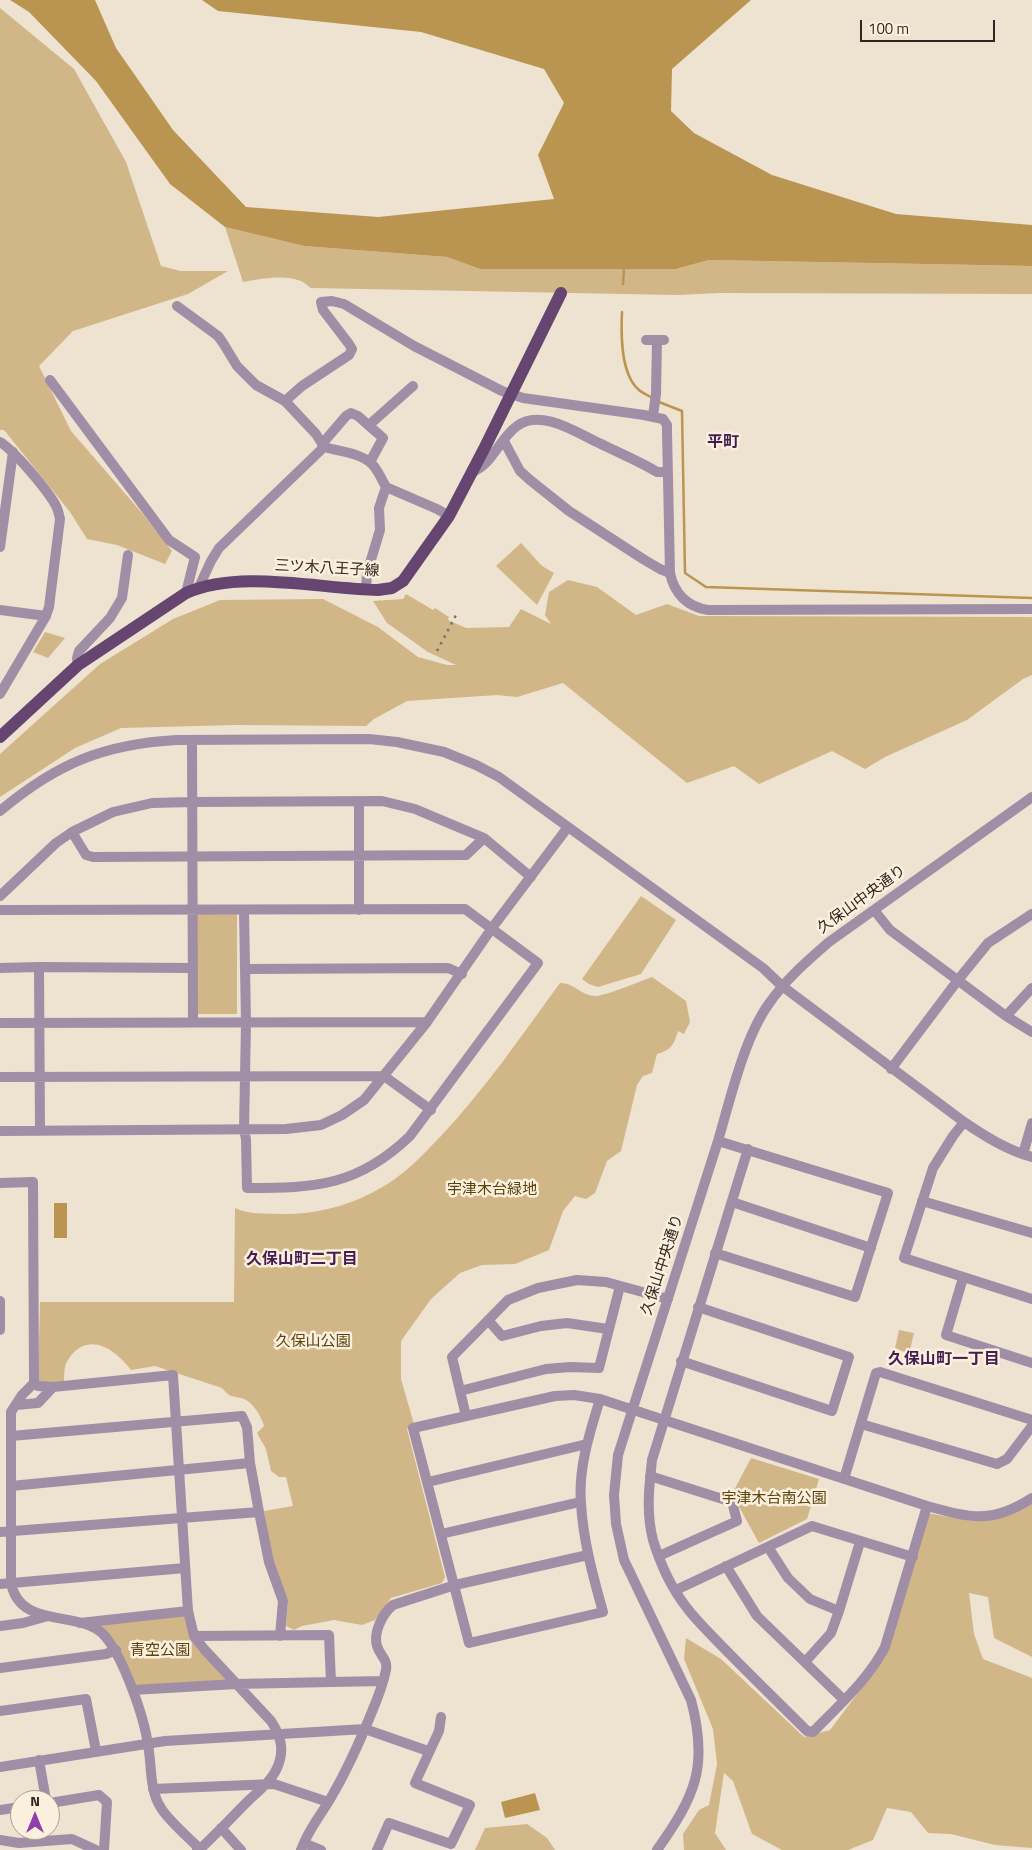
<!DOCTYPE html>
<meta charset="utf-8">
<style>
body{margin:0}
#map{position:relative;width:1032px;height:1850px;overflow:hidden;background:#eee3d1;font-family:"Titillium Web",sans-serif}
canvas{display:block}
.north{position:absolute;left:10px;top:1790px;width:50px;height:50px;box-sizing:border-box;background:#fbf0de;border:1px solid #a8a092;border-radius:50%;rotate:0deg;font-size:14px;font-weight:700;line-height:20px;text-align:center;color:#2c2821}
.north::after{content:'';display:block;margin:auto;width:18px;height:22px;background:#913dab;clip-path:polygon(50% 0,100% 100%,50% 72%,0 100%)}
.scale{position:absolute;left:860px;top:20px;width:135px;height:22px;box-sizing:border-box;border:2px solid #2c2821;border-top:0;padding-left:6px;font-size:15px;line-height:18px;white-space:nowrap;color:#2c2821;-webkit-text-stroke:4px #fbf0de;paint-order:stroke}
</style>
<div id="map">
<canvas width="1032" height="1850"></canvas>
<div class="north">N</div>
<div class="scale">100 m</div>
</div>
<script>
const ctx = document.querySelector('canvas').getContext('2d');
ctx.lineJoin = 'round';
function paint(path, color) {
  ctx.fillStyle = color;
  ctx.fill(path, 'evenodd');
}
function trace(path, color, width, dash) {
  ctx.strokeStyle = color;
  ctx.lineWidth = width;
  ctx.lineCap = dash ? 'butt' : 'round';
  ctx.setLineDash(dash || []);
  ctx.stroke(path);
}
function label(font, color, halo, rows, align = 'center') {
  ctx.font = font + ' "Titillium Web","Noto Sans JP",sans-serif';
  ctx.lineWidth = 5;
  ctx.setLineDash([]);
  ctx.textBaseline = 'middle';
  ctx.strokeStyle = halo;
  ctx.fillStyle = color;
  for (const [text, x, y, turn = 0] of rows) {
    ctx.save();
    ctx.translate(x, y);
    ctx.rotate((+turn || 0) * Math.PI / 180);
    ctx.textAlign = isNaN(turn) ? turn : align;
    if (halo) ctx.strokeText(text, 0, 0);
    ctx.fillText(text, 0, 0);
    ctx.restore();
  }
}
const green = new Path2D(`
 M 0,8 L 74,69 L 126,162 L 161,266 L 181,271 L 228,271 L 188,294 L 73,331 L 39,366 L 71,431 L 142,513 L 172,551 L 165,564 L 117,545 L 87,539 L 70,512 L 4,430 L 0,430 Z
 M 225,227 L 304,246 L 447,257 L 480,269 L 676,269 L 709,260 L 1032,266 L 1032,294 L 719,293 L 677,295 L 311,288 C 308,286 304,282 301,281 C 284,274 260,279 243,282 Z
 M 521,543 L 542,566 L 554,573 L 537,605 L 496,566 Z
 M 568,580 L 597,587 L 636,615 L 667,604 L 699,616 L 1032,617 L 1032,675 L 1023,679 L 967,720 L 885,757 L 865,769 L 832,751 L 759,784 L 734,766 L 687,783 L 563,683 L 517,697 L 497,695 L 407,701 L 374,719 L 366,726 L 236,725 L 121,728 L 75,748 L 0,797 L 0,754 L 100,664 L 173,619 L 220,600 L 323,599 L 378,627 L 418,657 L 447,665 L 456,665 L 428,652 L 387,623 L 373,601 L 403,599 L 406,594 L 433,610 L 435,608 L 449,617 L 448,620 L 466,628 L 509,627 L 521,609 L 551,624 L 545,615 L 549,592 Z
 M 45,632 L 65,638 L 48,658 L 33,652 Z
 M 641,896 L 676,920 L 641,974 L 598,987 L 589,984 L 582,979 Z
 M 194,914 L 237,914 L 237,1014 L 196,1014 Z
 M 652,977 L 686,1001 L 690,1022 L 684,1034 L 678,1031 C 674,1045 671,1050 657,1054 L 652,1073 L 643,1076 L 637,1085 L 621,1151 L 607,1161 L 595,1193 L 586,1199 L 575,1196 L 563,1211 L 549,1250 L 515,1264 L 482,1265 L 460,1273 L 431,1299 L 401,1341 L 401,1379 L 414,1424 L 407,1429 L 445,1577 L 442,1583 L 391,1598 L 375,1620 L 362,1625 L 334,1620 L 302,1626 L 294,1630 L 286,1626 L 288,1601 L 272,1559 L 264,1511 L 293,1506 L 286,1477 L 279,1477 L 271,1471 L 266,1449 L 257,1433 L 264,1426 C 262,1418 254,1404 246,1400 C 233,1394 233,1401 222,1388 L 155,1366 L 131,1370 C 118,1353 95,1334 75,1351 C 71,1355 66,1362 65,1367 C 64,1372 64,1378 64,1383 L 40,1383 L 38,1380 L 40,1302 L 234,1302 L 235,1208 C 249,1215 267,1213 283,1214 C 324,1215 368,1200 400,1175 C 415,1164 428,1149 441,1136 C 485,1089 522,1035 560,983 C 575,983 581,996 596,996 C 608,995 638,982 652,977 Z
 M 899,1330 L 914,1333 L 909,1354 L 895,1348 Z
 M 751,1458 L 819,1479 L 807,1519 L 759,1543 L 732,1494 Z
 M 1032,1500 L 1032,1657 L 994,1638 L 988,1597 L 969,1593 L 974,1634 L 983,1659 L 1032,1678 L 1032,1848 L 995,1845 L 951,1834 L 928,1833 L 911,1812 L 887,1808 L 873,1840 L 848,1850 L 782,1850 L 752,1834 L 733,1781 L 724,1773 L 715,1833 L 726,1850 L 684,1850 L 683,1834 L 699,1810 L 709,1805 L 717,1764 L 713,1729 L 684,1659 L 686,1638 L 721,1659 L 804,1737 L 830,1730 L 885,1657 L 927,1513 L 973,1521 Z
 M 188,1611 L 194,1636 L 236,1684 L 133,1690 L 116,1650 L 87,1621 Z
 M 527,1824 L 547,1838 L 555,1850 L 475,1850 L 485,1828 Z`);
const water = new Path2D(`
 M 10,0 L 95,0 L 116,48 L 173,130 L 246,207 L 378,217 L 554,199 L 538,155 L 564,103 L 544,69 L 421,32 L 218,11 L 202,0 L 751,0 L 672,69 L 671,111 L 694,133 L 772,175 L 896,214 L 1032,225 L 1032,266 L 709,260 L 676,269 L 480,269 L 447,257 L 304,246 L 225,227 L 170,184 L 96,81 L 29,12 Z
 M 54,1203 L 67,1203 L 67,1238 L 54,1238 Z
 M 535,1793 L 540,1810 L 505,1818 L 501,1802 Z`);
const stream = new Path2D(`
 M 623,284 L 624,269
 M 622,312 C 621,333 620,374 639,390 C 642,393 648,395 652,398
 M 659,402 L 682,411 L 685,573 L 706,587 L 1032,598`);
const minor = new Path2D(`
 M 177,306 L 218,336 L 223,343 L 237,366 L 256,385 L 285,401 L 316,434 L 324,447 C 338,451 361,453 372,464 C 378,470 382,480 386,487 L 437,509 L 449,516
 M 646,340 L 664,340
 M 50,380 L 169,540 L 195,557 L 186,593
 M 285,401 L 302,386 L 349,355 L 352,349 L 349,344 L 323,310 L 321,302 L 332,301 L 344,304 L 414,346 L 502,391 L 523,398 L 644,415 L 663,419 L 667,425 L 667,431 L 670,573 C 674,593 687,607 708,610 L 1032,609
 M 653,416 L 656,394 L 657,340
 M 369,425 L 413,386
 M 504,441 L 520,471 L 530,480 L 569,511 L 643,559 L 660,569 L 670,573
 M 0,442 C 14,450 47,490 55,504 C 58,509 59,514 60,519 L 49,607 L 46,616 L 0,694
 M 322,444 L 346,416 L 351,413 L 358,416 L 383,438 L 370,462
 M 472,472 C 493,464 499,439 517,426 C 541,408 577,433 599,443 C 619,453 639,461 657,472 L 667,472
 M 0,547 L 13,452
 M 199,587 L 211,561 L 219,548 L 324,447
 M 366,590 L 367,573 L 380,530 L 379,508 L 386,487
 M 0,610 L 46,616
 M 78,665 L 77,658 L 79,651 L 110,618 L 122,598 L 128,555
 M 192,740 L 193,1022
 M 359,802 L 359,910
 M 0,811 C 56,764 103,744 177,740 L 369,739 L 397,742 L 444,752 L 476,765 L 499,777 L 763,968 L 782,986 L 964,1122 C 986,1137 1007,1150 1032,1157
 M 72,832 L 86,855 L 93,857 L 466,855 L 484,838
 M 0,896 L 56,843 L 72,832 L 113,812 L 152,803 L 192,802 L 382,801 L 415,809 L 484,838 L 531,877
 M 0,910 L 465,909 L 538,963 L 410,1136 C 358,1186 316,1188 247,1188 L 246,1139 L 244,1130 L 246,1023 L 244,910
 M 874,910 L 890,930 L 1006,1016 L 1032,1032
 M 39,967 L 40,1131
 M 0,968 L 39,967 L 192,968
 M 245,969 L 448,968 L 462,974
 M 1006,1016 L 1032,988
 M 0,1023 L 427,1022
 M 891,1069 L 958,980 L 988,943 L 1032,914
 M 0,1077 L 384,1076 L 431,1110
 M 964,1122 L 953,1136 L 933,1168 L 904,1258 L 1032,1299
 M 0,1131 L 286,1129 L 321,1125 L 342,1115 L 364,1100 L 427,1022 L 492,928 L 568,827
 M 748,1149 L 652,1460 C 649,1487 646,1513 653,1540 C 660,1563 672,1589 687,1608 C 695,1619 706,1629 715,1639 C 745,1670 776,1700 807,1731 L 813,1732 C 838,1706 868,1680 885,1647 L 927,1506
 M 1023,1154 L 1032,1123
 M 0,1183 L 33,1182 L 34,1383
 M 922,1201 L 1032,1233
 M 732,1202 L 871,1248
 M 715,1253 L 855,1297 L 888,1193 L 718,1141
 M 963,1278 L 946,1335 L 1032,1363
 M 0,1301 L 0,1330
 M 488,1320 L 502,1336 L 541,1326 L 567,1323 L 608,1329
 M 681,1361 L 832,1411 L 849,1357 L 698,1307
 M 460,1391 L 546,1369 L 570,1367 L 599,1368 L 620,1286
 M 600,1399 C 590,1432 578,1468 581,1503 C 583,1540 593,1576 603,1612 L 469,1643 L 413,1428 L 555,1396 L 574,1395 L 600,1399 L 927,1506 C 971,1518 992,1524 1032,1498
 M 16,1405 L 38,1403 L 53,1387
 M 466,1416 L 452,1357 L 508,1300 L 538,1288 L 577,1280 L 606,1282 L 668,1299
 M 861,1424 L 997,1464 L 1007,1459 L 1032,1426
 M 650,1476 L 732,1502 L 737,1521 L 659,1556
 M 844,1479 L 876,1373 L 880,1372 L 1032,1420
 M 428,1482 L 587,1444
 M 11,1486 L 250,1463
 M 259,1512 L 269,1562 L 283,1601 L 280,1636
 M 0,1532 L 259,1512 L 250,1463 L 247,1427 L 242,1416 L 11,1436
 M 441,1534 L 580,1502
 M 768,1547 L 788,1578 L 810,1599 L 839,1611
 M 726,1566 L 757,1616 L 844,1700
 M 0,1584 L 185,1568
 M 676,1590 L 812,1526 L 913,1557
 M 80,1623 L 188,1611
 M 0,1626 L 23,1623 L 48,1616
 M 194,1636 L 329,1635 L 331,1682 L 383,1681
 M 805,1662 L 831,1633 L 839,1611 L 860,1542
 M 0,1668 L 106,1654 L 116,1650
 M 133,1690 L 236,1684 L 331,1682
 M 0,1711 L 86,1699 L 96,1751
 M 39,1760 L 46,1800
 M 0,1767 L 165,1741 L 365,1729 L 428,1751
 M 153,1789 L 274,1784 L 328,1802
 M 50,1803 L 99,1795 L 107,1802 L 104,1850
 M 0,1810 L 20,1807
 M 221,1828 L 241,1850
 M 0,1840 L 19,1843 L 72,1839 L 96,1850
 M 304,1843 C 312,1824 324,1811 333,1794 C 348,1768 360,1741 371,1714 C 377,1700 383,1685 386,1670 C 388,1659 380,1656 377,1646 C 373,1632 383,1613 393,1605 L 455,1585 L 588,1555
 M 197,1850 L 200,1849 C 217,1833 233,1816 249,1800 C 259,1791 272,1780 277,1768 C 285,1750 281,1736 271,1721 L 204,1649 L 194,1636 L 188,1611 L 173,1375 L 53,1387 L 38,1386 L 34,1383 L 22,1395 L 11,1412 L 11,1583 C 20,1629 76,1610 102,1633 C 122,1653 144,1716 148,1745 C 152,1765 149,1790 161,1808 C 168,1820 189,1838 200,1849 L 201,1850
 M 301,1850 L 304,1843 L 321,1850
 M 377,1850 L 389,1823 L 451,1844 L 470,1805 L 415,1783 L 439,1731 L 441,1717
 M 657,1850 C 695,1796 709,1767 691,1700 L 624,1560 L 616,1524 L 614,1495 L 618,1455 L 718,1141 C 730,1100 744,1039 768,1005 C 785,980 807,961 829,942 L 1032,797`);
const major = new Path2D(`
 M 0,737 L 78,665 L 186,593 C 240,569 320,589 378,590 L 392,588 L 403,581 L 449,516 L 485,447 L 561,293`);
const rail = new Path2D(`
 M 437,651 L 456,615`);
const streetNames = [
 ["三ツ木八王子線",327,569,3],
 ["久保山中央通り",862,900,-36],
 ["久保山中央通り",663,1265,-72]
];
const parkNames = [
 ["宇津木台緑地",492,1190],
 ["久保山公園",313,1342],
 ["宇津木台南公園",774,1499],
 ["青空公園",160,1651]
];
const neighbourhoodNames = [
 ["平町",723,443],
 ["久保山町二丁目",302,1260],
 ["久保山町一丁目",944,1360]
];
paint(green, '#d1b688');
paint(water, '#ba9552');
trace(stream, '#ba9552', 2.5);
trace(minor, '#a08da6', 10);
trace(major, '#664571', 12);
trace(rail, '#7a7368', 2.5, [2.5, 5]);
label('15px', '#2c2821', '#fbf0de', streetNames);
label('15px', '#5c420c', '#fbf0de', parkNames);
label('bold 16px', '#451d52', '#fbf0de', neighbourhoodNames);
</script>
